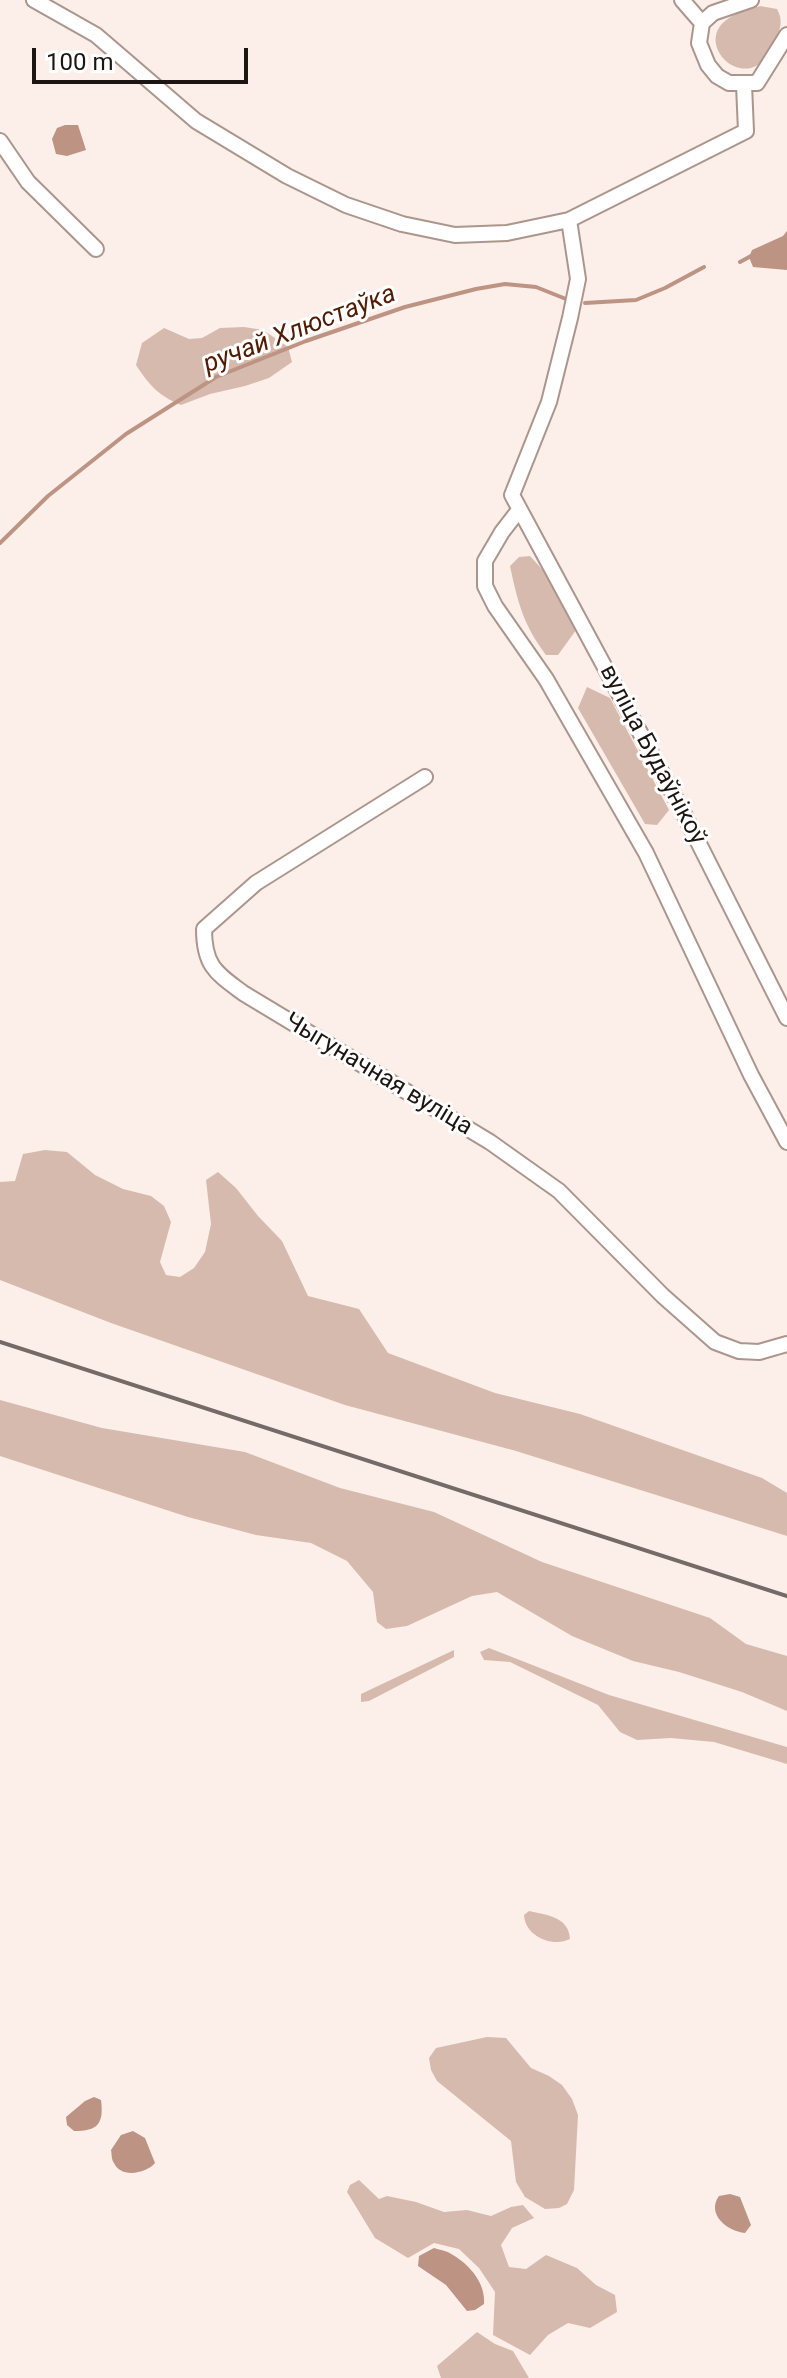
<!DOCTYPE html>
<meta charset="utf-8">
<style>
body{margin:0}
#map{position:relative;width:787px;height:2378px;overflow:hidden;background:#fceee8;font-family:Roboto,sans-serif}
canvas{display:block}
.scale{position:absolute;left:32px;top:48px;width:216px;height:36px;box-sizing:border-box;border:4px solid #1d1512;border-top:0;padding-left:10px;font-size:24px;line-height:28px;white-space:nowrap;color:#1d1512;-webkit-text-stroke:6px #fefefe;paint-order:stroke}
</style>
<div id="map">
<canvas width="787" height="2378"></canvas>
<div class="scale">100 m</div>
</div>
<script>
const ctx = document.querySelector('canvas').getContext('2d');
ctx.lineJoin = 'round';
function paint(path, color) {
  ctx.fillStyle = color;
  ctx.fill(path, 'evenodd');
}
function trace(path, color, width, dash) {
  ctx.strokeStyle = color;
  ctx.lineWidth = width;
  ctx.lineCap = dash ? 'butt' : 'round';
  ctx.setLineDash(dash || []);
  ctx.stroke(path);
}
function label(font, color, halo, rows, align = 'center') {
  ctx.font = font + ' Roboto,sans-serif';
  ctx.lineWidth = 6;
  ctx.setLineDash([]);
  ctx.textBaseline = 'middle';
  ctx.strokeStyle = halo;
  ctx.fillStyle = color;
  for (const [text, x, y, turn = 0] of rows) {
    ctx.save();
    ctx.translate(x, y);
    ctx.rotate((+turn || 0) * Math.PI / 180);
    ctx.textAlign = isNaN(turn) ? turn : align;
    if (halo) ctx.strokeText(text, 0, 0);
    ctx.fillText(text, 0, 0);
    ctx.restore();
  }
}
const green = new Path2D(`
 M 760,6 L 777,9 C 784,21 780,32 773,44 C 770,49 768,56 764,60 C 738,87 697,44 725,21 C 734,13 748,10 760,6 Z
 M 244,327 L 263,330 L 288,347 L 292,362 L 269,378 L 245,386 L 210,394 L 181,405 C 159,396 149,385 136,365 L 142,343 L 164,328 L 189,339 L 202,338 L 220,328 Z
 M 530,556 L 550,578 L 579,626 L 558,655 L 546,655 C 523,624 518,603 510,566 L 519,557 Z
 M 587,687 L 610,698 L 669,810 L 657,825 L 645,824 L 578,708 Z
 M 45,1150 L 67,1152 L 95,1175 L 123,1189 L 151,1196 L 164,1206 L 171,1222 L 160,1262 L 166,1275 L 180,1277 L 194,1268 L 205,1252 L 211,1224 L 206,1180 L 218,1172 L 236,1188 L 258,1216 L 282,1241 L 308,1296 L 359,1309 L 388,1353 L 495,1393 L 580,1414 L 762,1478 L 787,1493 L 787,1536 L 516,1451 L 345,1405 L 111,1323 L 0,1280 L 0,1182 L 15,1181 L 23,1154 Z
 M 0,1400 L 102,1428 L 245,1452 L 340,1488 L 434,1512 L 542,1562 L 710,1618 L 746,1644 L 787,1656 L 787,1711 L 742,1692 L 679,1672 L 633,1661 L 572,1636 L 497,1592 L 472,1596 L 407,1626 L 386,1629 L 377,1622 L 373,1592 L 347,1561 L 311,1543 L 256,1535 L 188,1517 L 0,1456 Z
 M 489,1648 L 609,1695 L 787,1747 L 787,1764 L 714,1742 L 671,1738 L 637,1740 L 620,1732 L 598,1705 L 510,1662 L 484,1660 L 480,1652 Z
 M 454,1650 L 454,1657 L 369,1701 L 361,1702 L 361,1694 Z
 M 529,1911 C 547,1915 569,1917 570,1939 C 552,1948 525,1936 524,1915 Z
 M 487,2037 L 506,2038 L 531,2068 L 549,2076 L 562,2085 L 572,2099 L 578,2115 L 574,2190 L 567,2204 L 559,2208 L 545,2209 L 525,2197 L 516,2182 L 511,2141 L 437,2081 L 431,2070 L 429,2058 L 436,2048 Z
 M 359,2180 L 379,2199 L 387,2196 L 416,2202 L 444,2212 L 467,2210 L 491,2216 L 511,2207 L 523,2205 L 534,2218 L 512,2228 L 501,2245 L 509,2267 L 526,2269 L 546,2255 L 577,2268 L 596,2285 L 615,2295 L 617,2312 L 590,2328 L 568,2323 L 548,2335 L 530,2355 L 493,2335 L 495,2292 L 479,2268 L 459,2249 L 434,2243 L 408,2258 L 375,2238 L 347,2192 L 350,2185 Z
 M 477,2332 L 495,2344 L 513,2351 L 529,2378 L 441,2378 L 437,2366 Z`);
const water = new Path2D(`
 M 65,125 L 78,125 L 86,150 L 67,156 L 56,154 L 52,139 L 57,128 Z
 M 787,231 L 787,270 L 753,267 L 749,257 L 752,250 L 783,236 Z
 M 94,2097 L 101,2100 C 104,2124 98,2131 74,2131 L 67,2125 L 66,2117 L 85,2101 Z
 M 133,2131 L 145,2138 L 155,2163 C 147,2173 121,2179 114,2163 C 111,2159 112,2154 111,2150 L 121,2135 Z
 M 730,2194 L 740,2197 L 751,2225 L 745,2233 C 727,2231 706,2214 719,2196 Z
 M 434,2248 C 440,2250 448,2251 453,2255 C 470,2265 486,2284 484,2304 L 475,2310 L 467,2311 L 446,2285 L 418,2266 L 419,2256 Z`);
const stream = new Path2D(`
 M 740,262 L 751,256
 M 585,303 L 636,300 L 665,288 L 704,267
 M 0,543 L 48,496 L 126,434 L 216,377 L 306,341 L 405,307 L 476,289 L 505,284 L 536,287 L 566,299`);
const street = new Path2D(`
 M 34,0 L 96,35 L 196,121 L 287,176 L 346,205 L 402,224 L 455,235 L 507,233 L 569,220 L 746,131 L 744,85
 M 682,0 L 702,23
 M 751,0 L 713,13 L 702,23 L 699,43 L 708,65 L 717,76 L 729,83 L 757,83 L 787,35
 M 0,141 L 28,182 L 96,249
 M 569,220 L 578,279 L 570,318 L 549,402 L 512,495 L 685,816 L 787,1018
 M 519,510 L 502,532 L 485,561 L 485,586 L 495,606 L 546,679 L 646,853 L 751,1075 L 787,1142
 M 425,777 L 256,883 L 204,929 C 204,966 216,973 243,993 L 490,1142 L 559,1191 L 663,1296 L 715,1342 L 739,1351 L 759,1352 L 787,1344`);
const rail = new Path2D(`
 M 0,1342 L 787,1596`);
const streetNames = [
 ["вуліца Будаўнікоў",652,755,62],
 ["Чыгуначная вуліца",378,1075,31]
];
const waterNames = [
 ["ручай Хлюстаўка",300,330,-21]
];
paint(green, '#d7baae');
paint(water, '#bd9483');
trace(stream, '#bd9483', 4);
trace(street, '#ab968d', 18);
trace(street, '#fff', 14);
trace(rail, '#746a66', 4);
label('24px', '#1d1512', '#fefefe', streetNames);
label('italic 26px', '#501c03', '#fefefe', waterNames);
</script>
